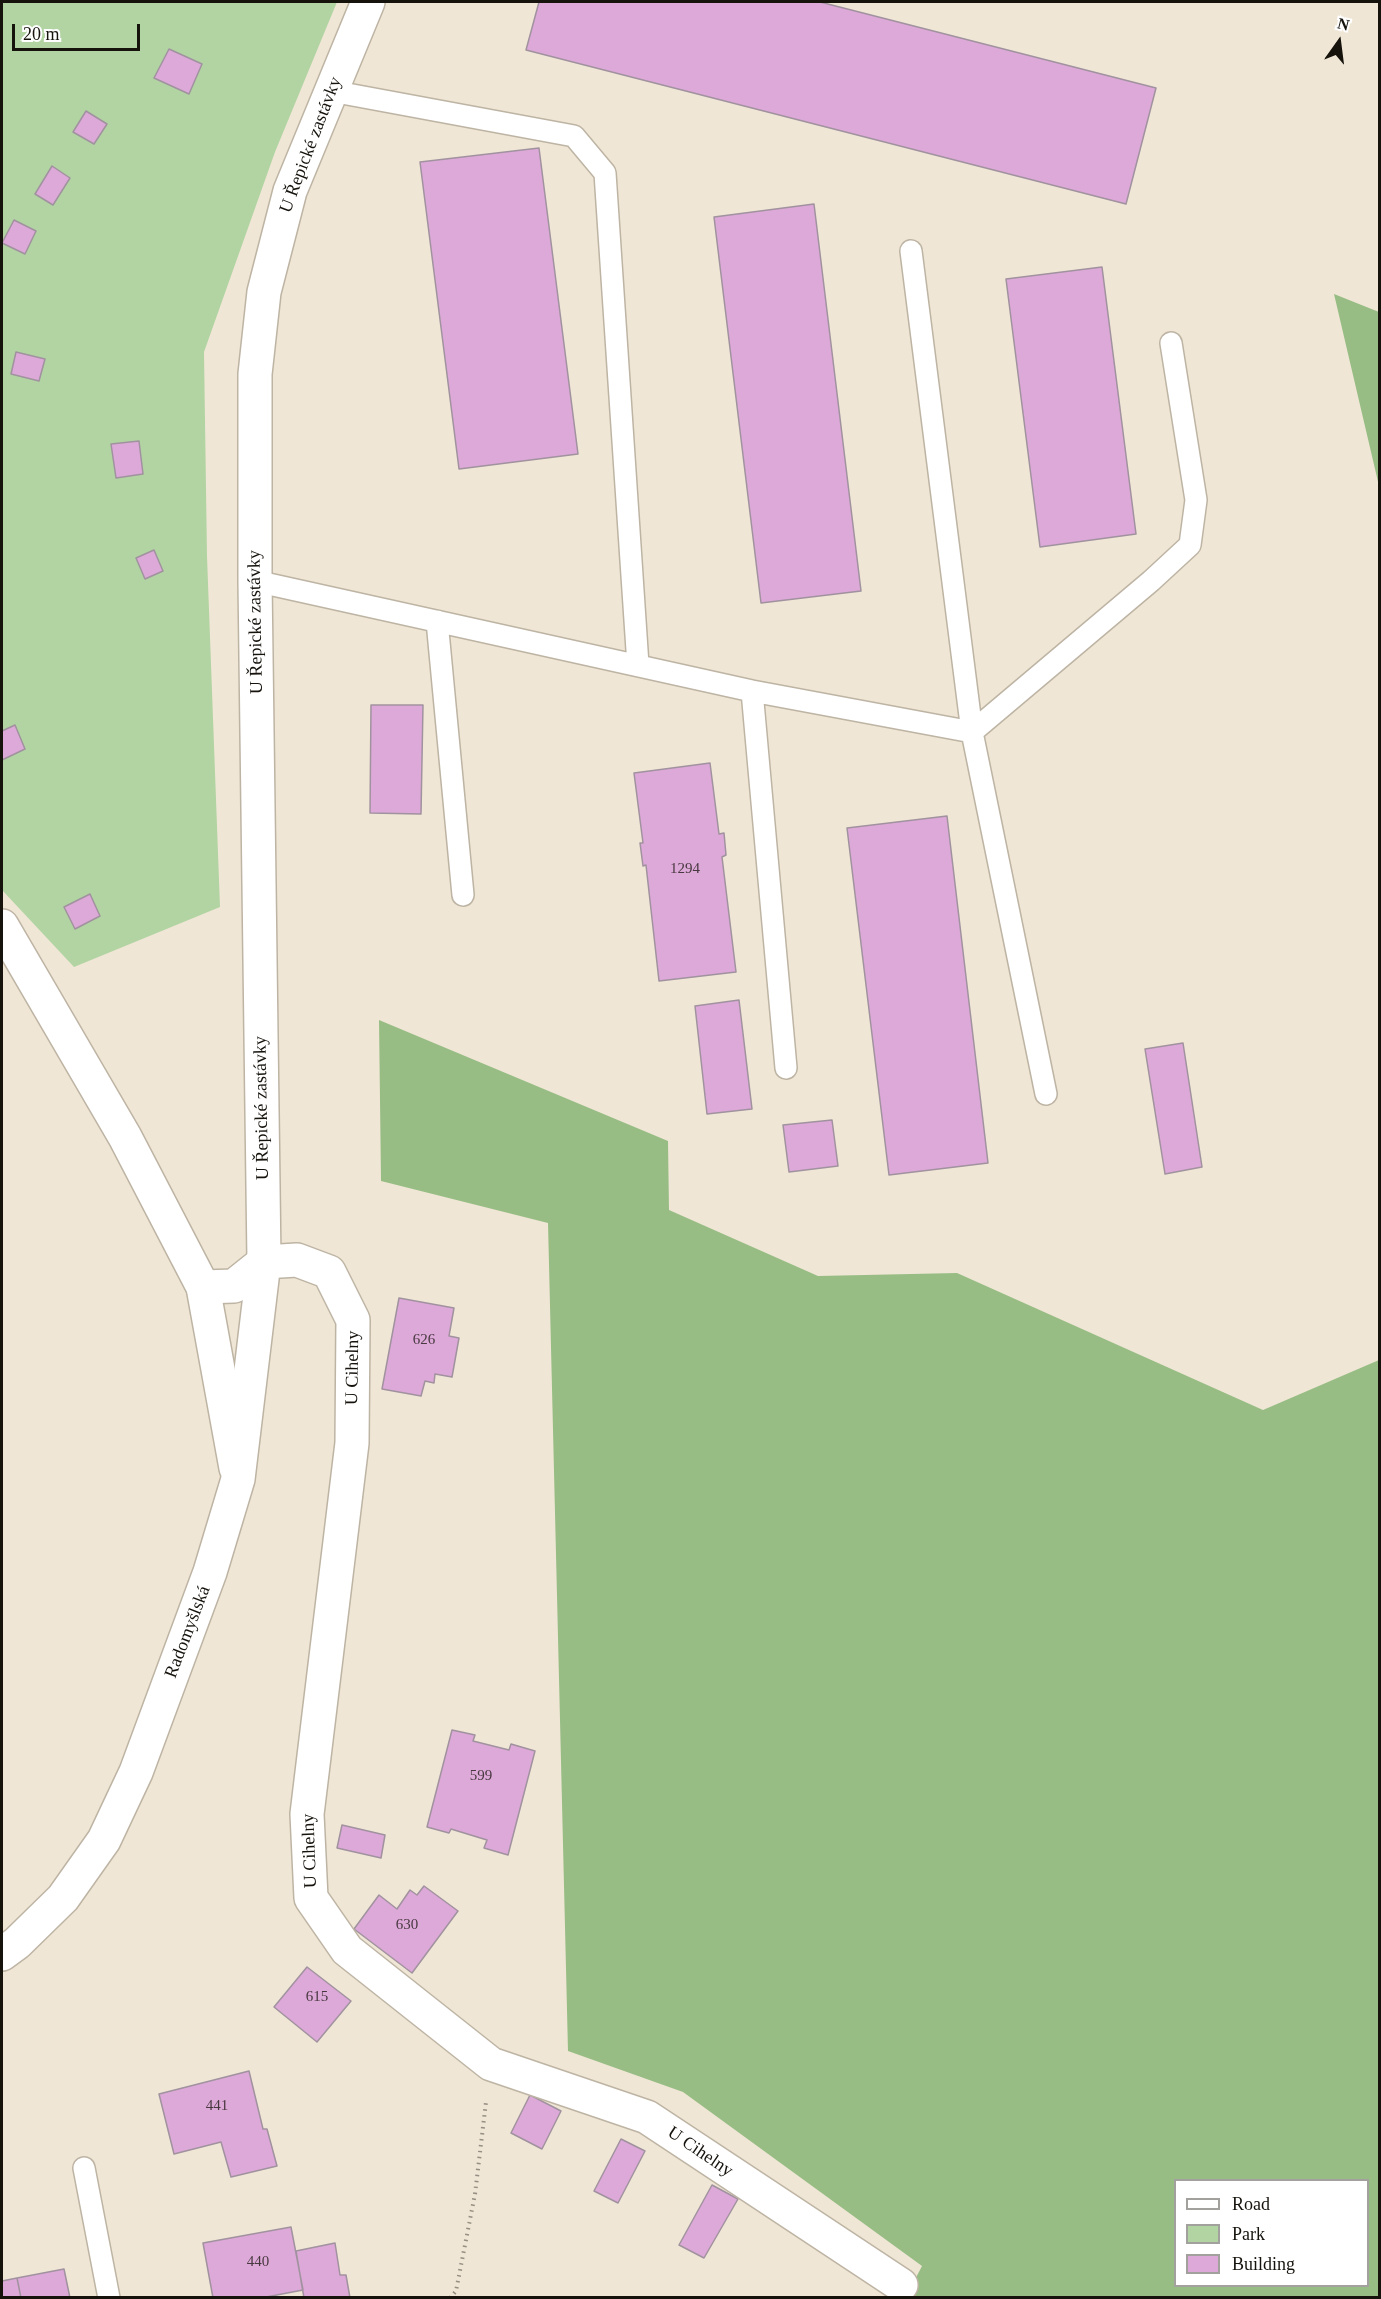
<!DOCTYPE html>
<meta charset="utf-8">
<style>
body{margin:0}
#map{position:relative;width:1381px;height:2299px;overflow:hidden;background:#f0e6d5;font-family:"Times New Roman",serif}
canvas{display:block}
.frame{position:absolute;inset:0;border:3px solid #16130d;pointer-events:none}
.legend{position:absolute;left:1174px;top:2179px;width:195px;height:108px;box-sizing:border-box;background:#fff;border:2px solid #a2a19e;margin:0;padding:8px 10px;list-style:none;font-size:18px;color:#16130d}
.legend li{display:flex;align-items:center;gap:12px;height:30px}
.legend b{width:30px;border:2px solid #a2a19e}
.north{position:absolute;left:1309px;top:12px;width:60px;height:60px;-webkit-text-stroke:4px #fff;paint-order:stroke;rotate:14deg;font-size:16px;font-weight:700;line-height:24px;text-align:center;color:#16130d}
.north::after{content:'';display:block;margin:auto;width:21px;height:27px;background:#16130d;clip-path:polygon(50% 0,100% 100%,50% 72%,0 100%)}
.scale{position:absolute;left:12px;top:24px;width:128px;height:27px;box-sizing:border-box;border:3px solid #16130d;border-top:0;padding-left:8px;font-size:18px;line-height:21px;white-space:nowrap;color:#16130d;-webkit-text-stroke:4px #fff;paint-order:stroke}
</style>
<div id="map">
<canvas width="1381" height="2299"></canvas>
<div class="frame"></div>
<ul class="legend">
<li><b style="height:8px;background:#fff"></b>Road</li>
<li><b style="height:16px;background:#b2d4a3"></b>Park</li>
<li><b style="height:16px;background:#dda9d8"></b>Building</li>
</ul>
<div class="north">N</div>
<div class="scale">20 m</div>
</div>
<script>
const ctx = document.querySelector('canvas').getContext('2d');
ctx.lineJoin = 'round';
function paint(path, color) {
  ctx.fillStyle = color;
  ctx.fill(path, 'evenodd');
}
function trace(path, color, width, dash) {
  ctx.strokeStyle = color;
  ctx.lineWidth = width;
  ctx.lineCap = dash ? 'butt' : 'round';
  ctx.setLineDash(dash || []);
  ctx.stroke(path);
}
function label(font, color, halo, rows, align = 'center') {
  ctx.font = font + ' "Times New Roman",serif';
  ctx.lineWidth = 6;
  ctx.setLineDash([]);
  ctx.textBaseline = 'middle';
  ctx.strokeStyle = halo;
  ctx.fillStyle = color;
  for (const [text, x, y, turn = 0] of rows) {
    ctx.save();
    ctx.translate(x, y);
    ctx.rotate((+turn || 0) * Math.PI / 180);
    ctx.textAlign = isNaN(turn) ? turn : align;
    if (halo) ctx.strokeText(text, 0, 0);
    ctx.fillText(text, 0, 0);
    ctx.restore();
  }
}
const green = new Path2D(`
 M 2,2 L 337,2 L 275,152 L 204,352 L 207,556 L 220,907 L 74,967 L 2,890 Z`);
const forest = new Path2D(`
 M 1334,294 L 1379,312 L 1379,486 Z
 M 379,1020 L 668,1141 L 669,1210 L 818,1276 L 957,1273 L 1263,1410 L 1379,1360 L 1379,2297 L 906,2297 L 922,2266 L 683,2092 L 568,2051 L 548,1223 L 381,1181 ZM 1176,2180 L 1368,2180 L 1368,2286 L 1176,2286 Z`);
const building = new Path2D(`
 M 539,2 L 820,2 L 1156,88 L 1126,204 L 526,50 Z
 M 169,49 L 202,64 L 189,94 L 154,78 Z
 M 86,111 L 107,124 L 94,144 L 73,132 Z
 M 539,148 L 578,454 L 459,469 L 420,162 Z
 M 52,166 L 70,178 L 53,205 L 35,194 Z
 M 814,204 L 861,591 L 761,603 L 714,217 Z
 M 14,220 L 36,231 L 25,254 L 2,243 Z
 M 1102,267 L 1136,534 L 1040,547 L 1006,279 Z
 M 16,352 L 45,359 L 39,381 L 11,374 Z
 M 139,441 L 143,474 L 116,478 L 111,444 Z
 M 154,550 L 163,571 L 145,579 L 136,558 Z
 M 371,705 L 423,705 L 421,814 L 370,813 Z
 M 15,725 L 25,749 L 2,760 L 2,731 Z
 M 710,763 L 719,834 L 724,833 L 726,855 L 722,857 L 736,972 L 659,981 L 646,865 L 643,866 L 640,843 L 643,843 L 634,773 Z
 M 947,816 L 988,1163 L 889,1175 L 847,828 Z
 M 90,894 L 100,916 L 75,929 L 64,907 Z
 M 739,1000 L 752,1109 L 707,1114 L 695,1006 Z
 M 1183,1043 L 1202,1167 L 1165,1174 L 1145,1049 Z
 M 832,1120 L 838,1166 L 789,1172 L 783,1125 Z
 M 399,1298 L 454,1308 L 449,1336 L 459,1338 L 452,1377 L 435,1374 L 434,1383 L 425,1381 L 421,1396 L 382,1389 Z
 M 452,1730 L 475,1735 L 473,1741 L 509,1750 L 511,1744 L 535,1751 L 508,1855 L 484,1848 L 487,1840 L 451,1829 L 449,1833 L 427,1827 Z
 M 342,1825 L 385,1835 L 381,1858 L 337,1848 Z
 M 424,1886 L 458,1911 L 412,1973 L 354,1929 L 379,1895 L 397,1909 L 410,1890 L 417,1895 Z
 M 307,1967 L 351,2001 L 317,2042 L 274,2007 Z
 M 249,2071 L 263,2129 L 267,2129 L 277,2166 L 231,2177 L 221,2142 L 174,2154 L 159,2094 Z
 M 530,2095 L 561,2111 L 542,2149 L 511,2133 Z
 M 621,2139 L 645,2151 L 618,2203 L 594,2191 Z
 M 712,2185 L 738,2199 L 704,2258 L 679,2245 Z
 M 291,2227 L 303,2290 L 261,2298 L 213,2298 L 203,2243 Z
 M 335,2243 L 340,2275 L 346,2275 L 350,2298 L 304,2298 L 296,2251 Z
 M 64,2269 L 70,2298 L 21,2298 L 17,2278 Z
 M 17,2278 L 21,2298 L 2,2298 L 2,2281 Z`);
const path = new Path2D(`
 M 450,2298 L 456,2291 L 475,2194 L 486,2102`);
const service = new Path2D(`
 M 331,91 L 574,136 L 605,173 L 638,665
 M 911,251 L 972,732 L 1046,1094
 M 255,581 L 752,691 L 972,732 L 1151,581 L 1190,545 L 1196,500 L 1171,343
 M 437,621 L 463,895
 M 752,691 L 786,1068
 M 84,2168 L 109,2298`);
const minor = new Path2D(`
 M 203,1287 L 234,1286 L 264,1262 L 297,1260 L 329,1272 L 353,1320 L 352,1443 L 307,1814 L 311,1898 L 347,1950 L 491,2064 L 647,2117 L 901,2285`);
const tertiary = new Path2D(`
 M 2,926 L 125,1137 L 203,1287 L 236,1468`);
const secondary = new Path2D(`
 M 2,1954 L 17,1943 L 63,1898 L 104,1840 L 136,1772 L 210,1572 L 238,1479 L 264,1262 L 255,581 L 255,374 L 264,292 L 290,191 L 368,2`);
const numberNames = [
 ["1294",685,869],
 ["626",424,1340],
 ["599",481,1776],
 ["630",407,1925],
 ["615",317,1997],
 ["441",217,2106],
 ["440",258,2262]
];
const streetNames = [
 ["U Řepické zastávky",311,145,-69],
 ["U Řepické zastávky",256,622,-91],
 ["U Řepické zastávky",262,1108,-91],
 ["U Cihelny",353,1368,-89],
 ["Radomyšlská",188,1632,-69],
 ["U Cihelny",310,1851,-92],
 ["U Cihelny",700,2152,34]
];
paint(green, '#b2d4a3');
paint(forest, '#97bd85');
paint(building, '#dda9d8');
trace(building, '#a1929f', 1.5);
trace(service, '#beb4a4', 24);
trace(minor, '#beb4a4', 36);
trace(tertiary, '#beb4a4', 36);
trace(secondary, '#beb4a4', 36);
trace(path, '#958e82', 4, [1.5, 4.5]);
trace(service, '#fff', 21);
trace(minor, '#fff', 33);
trace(tertiary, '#fff', 33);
trace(secondary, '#fff', 33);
label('15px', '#483840', null, numberNames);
label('18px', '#16130d', '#fff', streetNames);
</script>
